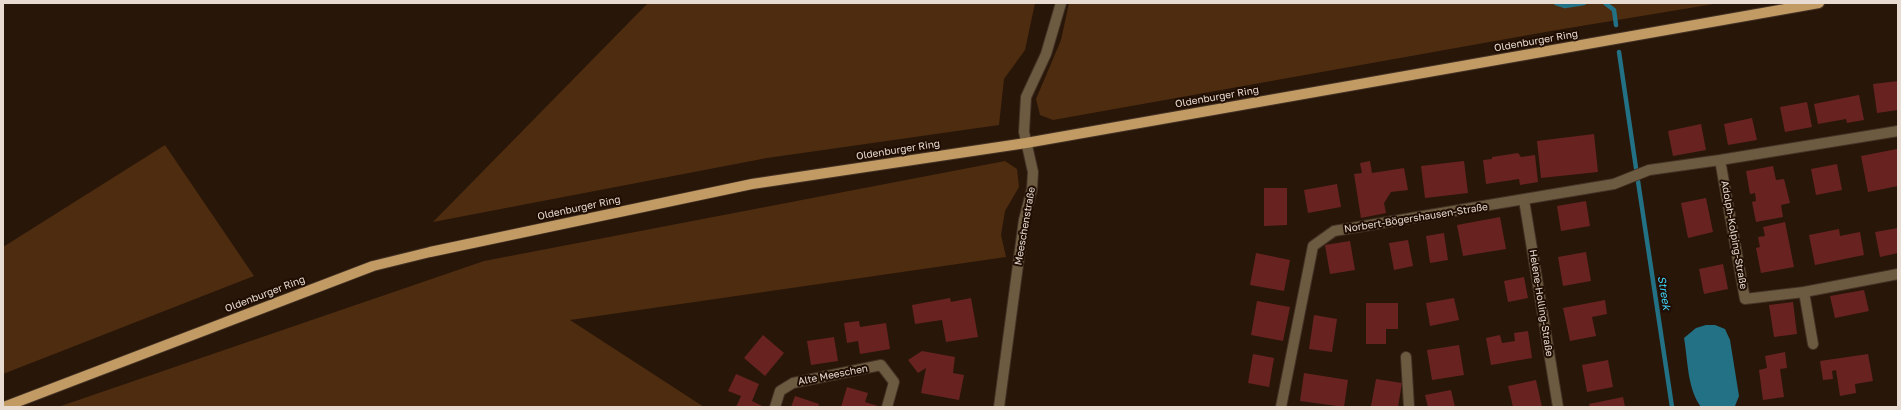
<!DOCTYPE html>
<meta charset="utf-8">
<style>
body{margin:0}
#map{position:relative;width:1901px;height:410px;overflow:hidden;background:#281609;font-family:"Golos Text",sans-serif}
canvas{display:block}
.frame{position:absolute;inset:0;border:4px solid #e7dbd2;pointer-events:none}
</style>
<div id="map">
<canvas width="1901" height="410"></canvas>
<div class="frame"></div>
</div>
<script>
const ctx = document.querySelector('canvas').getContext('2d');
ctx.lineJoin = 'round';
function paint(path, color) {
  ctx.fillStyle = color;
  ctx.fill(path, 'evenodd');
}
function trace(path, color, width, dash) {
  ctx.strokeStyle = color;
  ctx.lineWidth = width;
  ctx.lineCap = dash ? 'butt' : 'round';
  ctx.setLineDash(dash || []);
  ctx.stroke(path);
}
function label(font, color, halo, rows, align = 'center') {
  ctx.font = font + ' "Golos Text",sans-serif';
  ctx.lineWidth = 4;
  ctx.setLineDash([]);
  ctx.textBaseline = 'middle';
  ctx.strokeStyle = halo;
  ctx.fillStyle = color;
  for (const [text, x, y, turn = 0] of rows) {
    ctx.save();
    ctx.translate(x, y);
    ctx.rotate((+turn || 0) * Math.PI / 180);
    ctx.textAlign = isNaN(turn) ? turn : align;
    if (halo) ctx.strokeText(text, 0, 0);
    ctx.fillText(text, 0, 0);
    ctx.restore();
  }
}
const green = new Path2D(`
 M 648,3 L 1035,3 L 1025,50 L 1004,79 L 999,125 L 767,158 L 433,222 Z
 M 1069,3 L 1720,3 L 1551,31 L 1053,120 L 1040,115 L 1036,99 L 1061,40 Z
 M 165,145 L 254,276 L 3,374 L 3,247 Z
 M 1005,161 L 1017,169 L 1019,187 L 1005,211 L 1001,235 L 1006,257 L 570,320 L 704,407 L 58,407 L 484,261 Z`);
const water = new Path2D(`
 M 1706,325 L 1715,325 L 1725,329 L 1730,340 L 1739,396 L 1735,406 L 1731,407 L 1701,407 C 1687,388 1688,360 1684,338 L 1696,328 Z`);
const stream = new Path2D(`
 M 1556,3 L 1565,6 L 1584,3
 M 1605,3 L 1614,10 L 1616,25
 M 1619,52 L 1636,168
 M 1638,181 L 1672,407`);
const building = new Path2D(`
 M 1898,81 L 1898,110 L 1877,113 L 1873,84 Z
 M 1859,95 L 1864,120 L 1847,123 L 1846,119 L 1818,124 L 1814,104 Z
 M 1807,102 L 1812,127 L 1785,132 L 1780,107 Z
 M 1752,118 L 1757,140 L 1728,145 L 1724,124 Z
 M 1701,124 L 1706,150 L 1673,156 L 1668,131 Z
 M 1594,134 L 1598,172 L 1541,178 L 1537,141 Z
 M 1897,149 L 1898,186 L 1868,192 L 1861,156 Z
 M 1518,153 L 1521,157 L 1535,155 L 1538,182 L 1520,185 L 1519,179 L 1486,184 L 1483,160 L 1492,159 L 1492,157 Z
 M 1370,161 L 1372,173 L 1404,168 L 1408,190 L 1391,192 L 1384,203 L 1386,213 L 1361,218 L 1354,174 L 1362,173 L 1360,163 Z
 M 1464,161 L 1468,193 L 1425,198 L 1421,166 Z
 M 1837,164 L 1842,190 L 1816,195 L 1811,169 Z
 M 1773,166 L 1776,180 L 1784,179 L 1790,203 L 1781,205 L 1783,217 L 1756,222 L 1752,202 L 1756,201 L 1755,193 L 1750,194 L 1746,171 Z
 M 1337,184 L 1341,207 L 1308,213 L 1304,190 Z
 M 1264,188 L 1287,188 L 1287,225 L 1264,226 Z
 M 1706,198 L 1713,232 L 1688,238 L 1681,203 Z
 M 1586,201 L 1590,226 L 1561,231 L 1557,206 Z
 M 1500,217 L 1506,249 L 1463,256 L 1457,225 Z
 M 1785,222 L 1794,267 L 1761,273 L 1756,248 L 1760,247 L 1758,237 L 1765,236 L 1763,227 Z
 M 1898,228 L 1898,253 L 1880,257 L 1875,232 Z
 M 1839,229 L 1840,236 L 1860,232 L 1864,255 L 1815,265 L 1809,235 Z
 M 1444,233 L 1448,260 L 1430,263 L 1426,236 Z
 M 1408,240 L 1413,266 L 1394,270 L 1389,243 Z
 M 1350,241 L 1355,270 L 1330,274 L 1325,245 Z
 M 1586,252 L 1591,281 L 1563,286 L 1558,257 Z
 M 1256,253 L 1290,260 L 1284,291 L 1250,285 Z
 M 1723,264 L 1728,289 L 1704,294 L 1699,269 Z
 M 1524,277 L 1528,298 L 1508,302 L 1504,281 Z
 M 1864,290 L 1869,311 L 1835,318 L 1830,296 Z
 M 950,298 L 951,302 L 971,298 L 978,337 L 946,342 L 942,320 L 915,324 L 912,305 Z
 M 1454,298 L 1459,320 L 1430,326 L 1426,303 Z
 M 1605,300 L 1607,314 L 1592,317 L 1596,336 L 1570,341 L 1563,308 Z
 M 1257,301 L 1290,307 L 1283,341 L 1251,335 Z
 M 1793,302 L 1797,334 L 1774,337 L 1769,305 Z
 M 1366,303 L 1398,303 L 1398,329 L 1386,329 L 1386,344 L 1366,344 Z
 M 1314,315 L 1337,319 L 1332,352 L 1309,349 Z
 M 859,321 L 860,327 L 886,323 L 890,349 L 860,354 L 858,341 L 847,343 L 844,323 Z
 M 1528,331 L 1532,358 L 1491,365 L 1486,338 L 1500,335 L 1502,343 L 1515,341 L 1514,333 Z
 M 763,335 L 784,353 L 765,376 L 744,358 Z
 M 834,337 L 838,361 L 811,365 L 807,341 Z
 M 1459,345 L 1464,375 L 1432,380 L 1427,350 Z
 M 922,351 L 955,357 L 953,373 L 964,375 L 959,400 L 921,393 L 926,368 L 918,373 L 908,360 Z
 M 1785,352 L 1787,368 L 1780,369 L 1784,397 L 1763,400 L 1759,370 L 1767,368 L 1765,356 Z
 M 1253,354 L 1274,358 L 1269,387 L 1248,383 Z
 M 1868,354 L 1873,381 L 1855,384 L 1856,393 L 1840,396 L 1836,370 L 1832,371 L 1833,379 L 1823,380 L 1820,361 Z
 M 1608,360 L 1613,387 L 1587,392 L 1582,365 Z
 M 1304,373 L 1348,380 L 1344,407 L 1300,401 Z
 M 736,374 L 759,384 L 752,401 L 762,406 L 762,407 L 736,407 L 741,396 L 728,391 Z
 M 1376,379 L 1402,383 L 1398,407 L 1371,406 Z
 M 1536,380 L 1542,407 L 1513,407 L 1508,386 Z
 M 847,387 L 868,393 L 865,402 L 878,406 L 877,407 L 841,407 Z
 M 1451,390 L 1455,407 L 1428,407 L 1425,395 Z
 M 795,396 L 819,404 L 818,407 L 791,407 Z
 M 1623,397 L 1625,407 L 1590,407 L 1589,404 Z`);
const minor = new Path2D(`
 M 1898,131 L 1720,160 L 1745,299 L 1804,292 L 1898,274
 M 1524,200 L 1558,407
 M 1804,292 L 1813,344
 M 1406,357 L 1409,407
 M 775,407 L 780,391 L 793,383 L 881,365 L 894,382 L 887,407
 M 999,407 L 1024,220 L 1032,189 L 1033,172 L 1024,132 L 1026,97 L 1046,54 L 1061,3
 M 1281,407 L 1313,246 L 1334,231 L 1614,184 L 1649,170 L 1720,160`);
const major = new Path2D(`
 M 4,407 L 373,266 L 430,252 L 752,184 L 1026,143 L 1819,3`);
const streetNames = [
 ["Oldenburger Ring",1536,41,-10],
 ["Oldenburger Ring",1217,97,-10],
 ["Oldenburger Ring",898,150,-9],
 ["Oldenburger Ring",579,208,-12],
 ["Norbert-Bögershausen-Straße",1416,218,-9],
 ["Meeschenstraße",1025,226,-80],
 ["Adolph-Kolping-Straße",1734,235,80],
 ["Oldenburger Ring",265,294,-21],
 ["Helene-Holling-Straße",1541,303,81],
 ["Alte Meeschen",833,375,-11]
];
const waterNames = [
 ["Streek",1664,293,81]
];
paint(green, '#4e2c10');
paint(water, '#227185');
trace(stream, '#227185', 4.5);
paint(building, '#682320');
trace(minor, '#433225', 12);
trace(major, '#433225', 12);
trace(minor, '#6d5b41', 10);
trace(major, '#c29b64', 10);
label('10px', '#e7dbd2', '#1f0d02', streetNames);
label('italic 11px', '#3fd2f8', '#1f0d02', waterNames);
</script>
